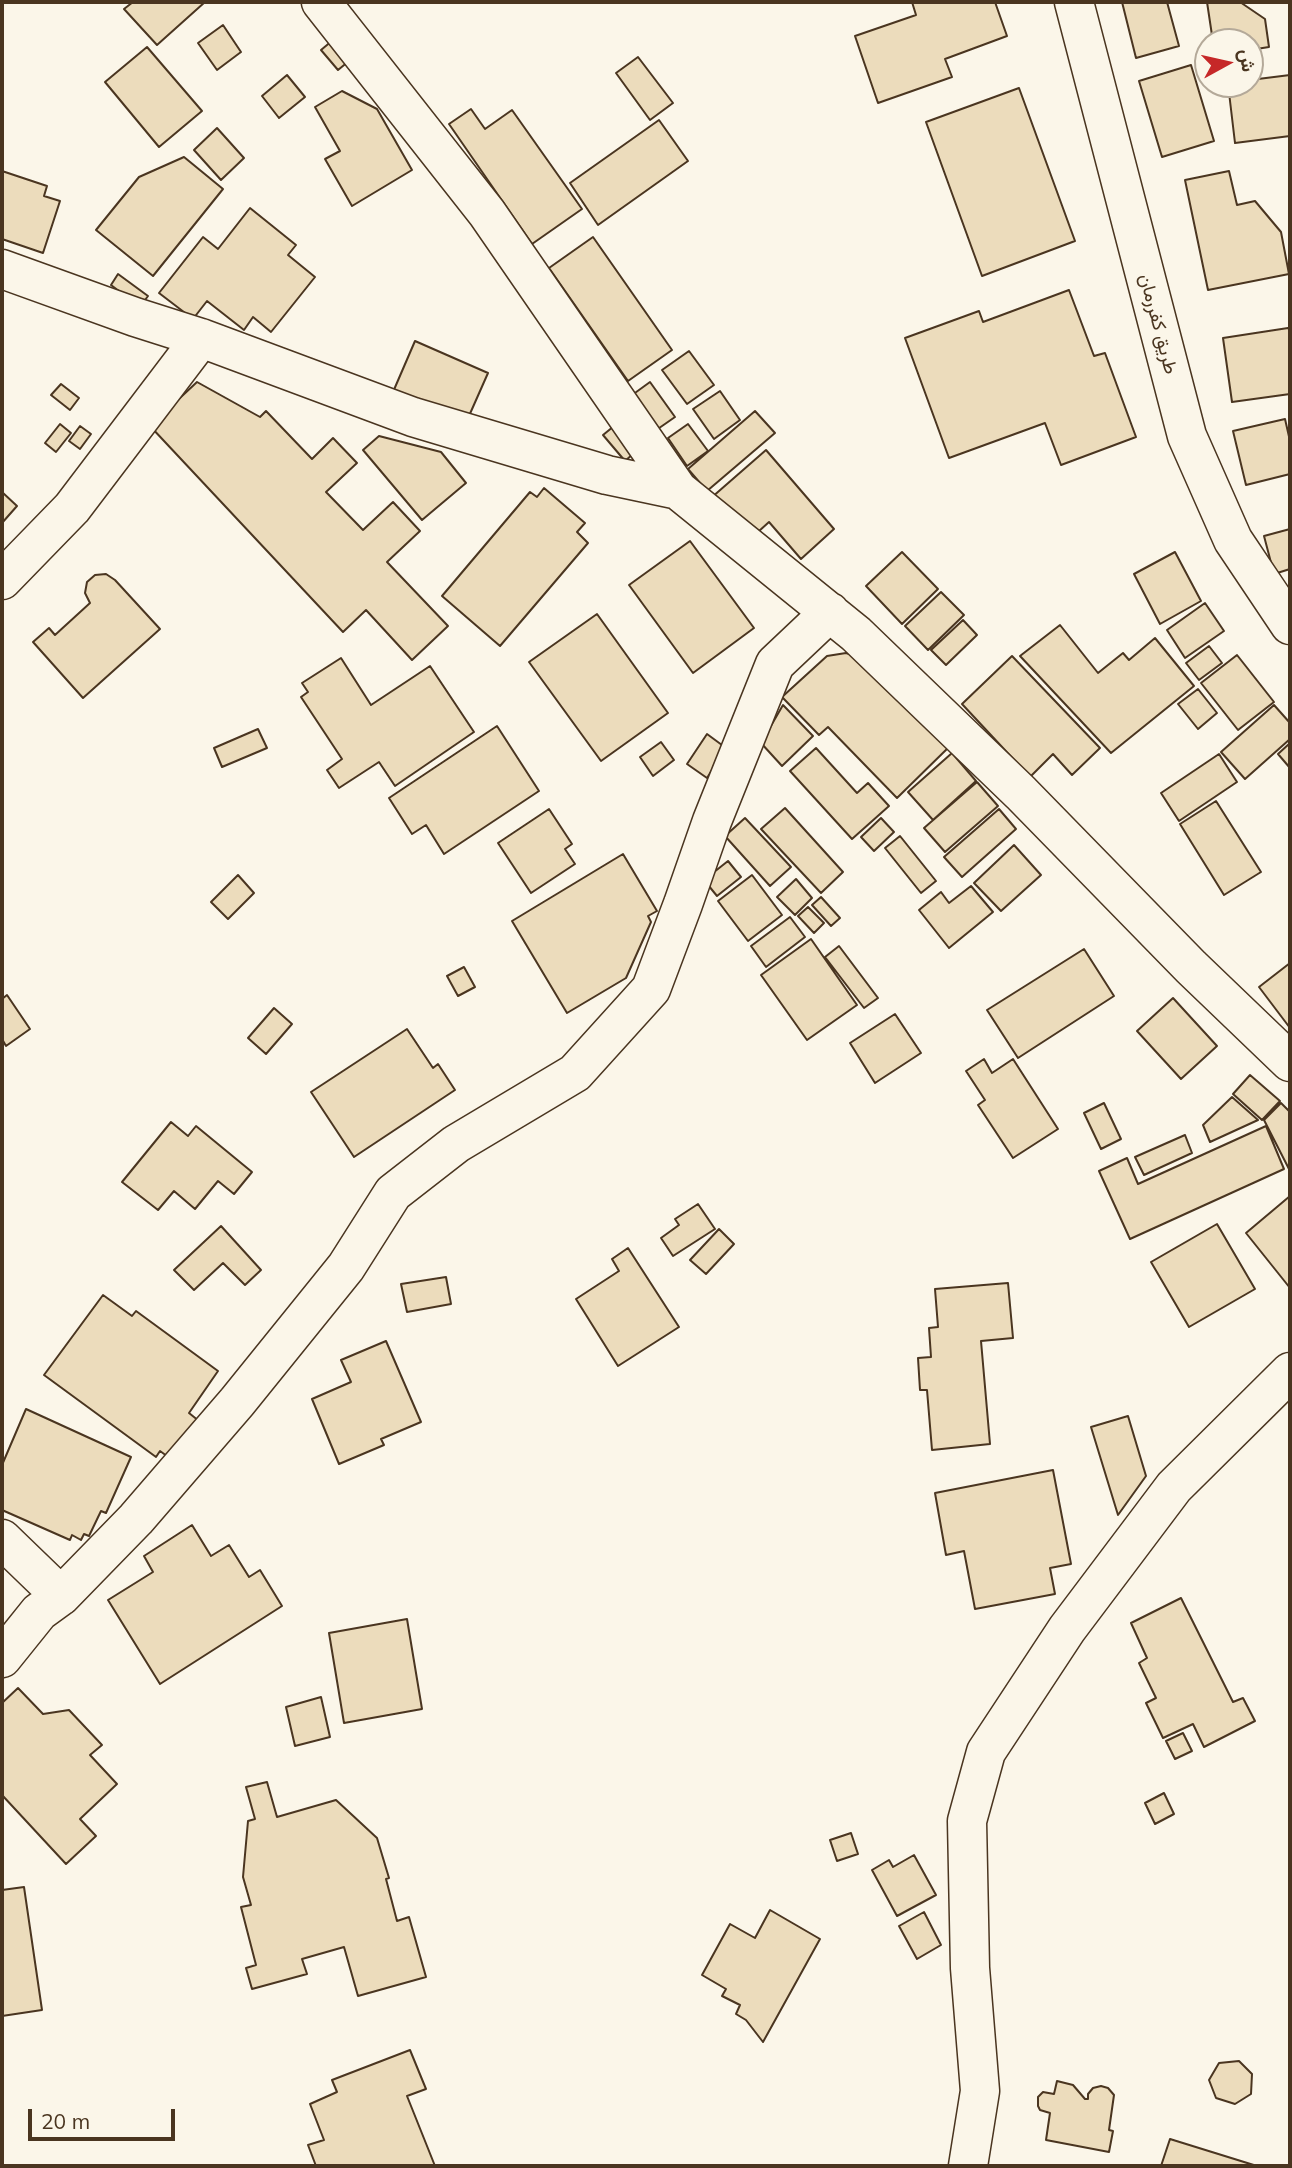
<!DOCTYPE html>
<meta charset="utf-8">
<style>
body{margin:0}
#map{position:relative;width:1292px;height:2168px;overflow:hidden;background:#fbf6e9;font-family:Mulish,Vazirmatn,sans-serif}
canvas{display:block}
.frame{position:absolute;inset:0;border:4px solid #4a3520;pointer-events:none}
.north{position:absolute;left:1194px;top:28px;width:70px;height:70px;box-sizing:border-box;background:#fbf6e9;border:2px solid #b4a999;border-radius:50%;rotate:82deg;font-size:19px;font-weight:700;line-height:28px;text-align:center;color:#4a3520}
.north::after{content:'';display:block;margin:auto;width:24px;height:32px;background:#c62828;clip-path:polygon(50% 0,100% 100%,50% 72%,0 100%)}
.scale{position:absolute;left:28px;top:2109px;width:147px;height:32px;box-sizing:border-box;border:4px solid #4a3520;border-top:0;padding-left:9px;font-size:21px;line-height:24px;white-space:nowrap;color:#4a3520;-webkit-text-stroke:5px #fbf6e9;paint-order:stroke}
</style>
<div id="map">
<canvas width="1292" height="2168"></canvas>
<div class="frame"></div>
<div class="north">ش</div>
<div class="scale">20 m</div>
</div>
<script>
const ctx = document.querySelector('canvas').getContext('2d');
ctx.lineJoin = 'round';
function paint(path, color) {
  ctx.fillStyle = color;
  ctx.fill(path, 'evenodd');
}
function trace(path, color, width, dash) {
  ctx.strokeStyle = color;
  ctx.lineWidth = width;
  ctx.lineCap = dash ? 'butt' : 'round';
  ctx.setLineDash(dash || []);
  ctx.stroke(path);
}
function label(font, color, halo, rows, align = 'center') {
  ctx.font = font + ' Mulish,Vazirmatn,sans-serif';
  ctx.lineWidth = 5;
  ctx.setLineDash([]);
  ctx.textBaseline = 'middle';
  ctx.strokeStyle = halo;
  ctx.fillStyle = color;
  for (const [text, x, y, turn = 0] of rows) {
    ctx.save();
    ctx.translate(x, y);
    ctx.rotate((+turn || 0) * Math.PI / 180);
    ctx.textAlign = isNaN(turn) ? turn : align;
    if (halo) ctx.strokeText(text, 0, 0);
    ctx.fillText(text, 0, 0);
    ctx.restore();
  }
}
const building = new Path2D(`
 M 133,2 L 205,2 L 157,45 L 124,9 Z
 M 912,2 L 995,2 L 1007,36 L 945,59 L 952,77 L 878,103 L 855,36 L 916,15 Z
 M 1122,2 L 1167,2 L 1179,46 L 1136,58 Z
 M 1207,2 L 1240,2 L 1265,19 L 1269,47 L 1250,50 L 1250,42 L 1213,42 Z
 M 223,25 L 241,52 L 217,70 L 198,43 Z
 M 333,40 L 349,61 L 338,70 L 321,50 Z
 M 147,47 L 202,111 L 159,147 L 105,82 Z
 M 638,57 L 673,103 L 650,120 L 616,73 Z
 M 1191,65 L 1214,141 L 1162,157 L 1139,81 Z
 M 287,75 L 305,97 L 279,118 L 262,96 Z
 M 1290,75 L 1290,136 L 1235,143 L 1228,84 L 1250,84 L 1250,80 Z
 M 1019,88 L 1075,241 L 982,276 L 926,122 Z
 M 342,91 L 377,109 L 412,170 L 352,206 L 325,159 L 340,151 L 315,107 Z
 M 471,109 L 485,129 L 512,110 L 582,209 L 532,244 L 449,124 Z
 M 659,120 L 688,161 L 598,225 L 570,183 Z
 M 217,128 L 244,158 L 221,180 L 194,150 Z
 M 184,157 L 223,189 L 153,276 L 96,230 L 139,177 Z
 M 2,171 L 47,186 L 44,196 L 60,201 L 43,253 L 2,239 Z
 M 1229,171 L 1237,205 L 1255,201 L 1281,232 L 1289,274 L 1208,290 L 1185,180 Z
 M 250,208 L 296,245 L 288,255 L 315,277 L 271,332 L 253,317 L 244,330 L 207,301 L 193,319 L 159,293 L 203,237 L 218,249 Z
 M 593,237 L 672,350 L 628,381 L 549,268 Z
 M 118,274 L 148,296 L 140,307 L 111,285 Z
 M 1069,290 L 1094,356 L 1105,353 L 1136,437 L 1061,465 L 1045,423 L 949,458 L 905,338 L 979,311 L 983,322 Z
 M 1288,328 L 1290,330 L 1290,394 L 1232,402 L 1223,338 Z
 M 415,341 L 488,373 L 465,425 L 393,392 Z
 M 689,351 L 714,385 L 687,404 L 662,370 Z
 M 197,382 L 260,417 L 266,411 L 312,459 L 333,438 L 357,463 L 326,492 L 363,530 L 393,502 L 420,531 L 387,562 L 448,626 L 412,660 L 366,610 L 343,632 L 150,426 Z
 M 650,382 L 675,417 L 652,433 L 628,398 Z
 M 61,384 L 79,398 L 70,410 L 51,395 Z
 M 720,391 L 740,420 L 714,439 L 693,409 Z
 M 755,411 L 775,433 L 707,491 L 688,469 Z
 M 1285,419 L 1290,441 L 1290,474 L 1246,485 L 1233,431 Z
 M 619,422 L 641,447 L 625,461 L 603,435 Z
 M 60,424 L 71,433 L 56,452 L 45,443 Z
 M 688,424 L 708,451 L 687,466 L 668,438 Z
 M 80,426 L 91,434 L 80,449 L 69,441 Z
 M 379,436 L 441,452 L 466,483 L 422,520 L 363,450 Z
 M 766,450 L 834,529 L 801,559 L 769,522 L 748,541 L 711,498 Z
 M 544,488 L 585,523 L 577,532 L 588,543 L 500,646 L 442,596 L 530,492 L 537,497 Z
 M 2,492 L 17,506 L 2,523 Z
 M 1290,529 L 1290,569 L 1274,574 L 1264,536 Z
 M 690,541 L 754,628 L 693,673 L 629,585 Z
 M 902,552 L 938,589 L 902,624 L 866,586 Z
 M 1175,552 L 1201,601 L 1160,624 L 1134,574 Z
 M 106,574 L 115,580 L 160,629 L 83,698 L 33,642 L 49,628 L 55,635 L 90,603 L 85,593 L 87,582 L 95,575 Z
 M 941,592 L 964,615 L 928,650 L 905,626 Z
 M 1205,603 L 1224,631 L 1185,658 L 1167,630 Z
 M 597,614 L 668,713 L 601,761 L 529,662 Z
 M 963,620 L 977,635 L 946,665 L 931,650 Z
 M 1060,625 L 1098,673 L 1123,653 L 1129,660 L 1155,638 L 1194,686 L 1111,753 L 1020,656 Z
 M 1209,646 L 1222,663 L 1199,680 L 1186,663 Z
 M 846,653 L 865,659 L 951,745 L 897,798 L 828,727 L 819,735 L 782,697 L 827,656 Z
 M 1237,655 L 1274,702 L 1238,730 L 1201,683 Z
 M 1012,656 L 1100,748 L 1072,775 L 1053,754 L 1030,777 L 962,704 Z
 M 341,658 L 371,705 L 430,666 L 474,732 L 395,786 L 379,762 L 339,788 L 327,770 L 342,759 L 301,697 L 308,692 L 302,683 Z
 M 1198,689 L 1217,713 L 1198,729 L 1178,704 Z
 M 783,705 L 813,736 L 782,766 L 761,743 Z
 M 1274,705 L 1290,723 L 1290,739 L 1245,779 L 1221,752 Z
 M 497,726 L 539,791 L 444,854 L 426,825 L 412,834 L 389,798 Z
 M 258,729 L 267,748 L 222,767 L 214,748 Z
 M 707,734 L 726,748 L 707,778 L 687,764 Z
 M 661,742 L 674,760 L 653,776 L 640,757 Z
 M 1290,743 L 1290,768 L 1278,754 Z
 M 816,748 L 857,793 L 868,783 L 889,806 L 852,839 L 790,771 Z
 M 952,753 L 976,781 L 933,820 L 908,792 Z
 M 1219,754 L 1237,782 L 1179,821 L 1161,793 Z
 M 977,782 L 998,806 L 945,852 L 924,828 Z
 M 1216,801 L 1261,872 L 1224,895 L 1180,824 Z
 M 785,808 L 843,872 L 821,893 L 761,829 Z
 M 549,809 L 572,844 L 565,849 L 575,864 L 531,893 L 498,843 Z
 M 999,809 L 1016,829 L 962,877 L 944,857 Z
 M 745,818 L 791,867 L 770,886 L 725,836 Z
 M 881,818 L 894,832 L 874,851 L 861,837 Z
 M 900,836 L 936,881 L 921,893 L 885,848 Z
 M 1014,845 L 1041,875 L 1001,911 L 974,883 Z
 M 623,854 L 657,911 L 648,916 L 651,922 L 626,978 L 567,1013 L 512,921 Z
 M 728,861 L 741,877 L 717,896 L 704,880 Z
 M 238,875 L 254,893 L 228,919 L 211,902 Z
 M 752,875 L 782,915 L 748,941 L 718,901 Z
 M 796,879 L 812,898 L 795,915 L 777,897 Z
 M 971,886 L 993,912 L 949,948 L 919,910 L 941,892 L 949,903 Z
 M 821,897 L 840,918 L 831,926 L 812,905 Z
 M 808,907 L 824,923 L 814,933 L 798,916 Z
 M 790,917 L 805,937 L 766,967 L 751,946 Z
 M 811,939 L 857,1005 L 807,1040 L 761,975 Z
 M 839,946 L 878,998 L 864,1008 L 825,957 Z
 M 1084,949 L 1114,996 L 1018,1058 L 987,1010 Z
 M 1290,963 L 1290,1028 L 1259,987 Z
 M 464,967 L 475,987 L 458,996 L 447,976 Z
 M 7,995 L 30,1029 L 6,1046 L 2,1039 L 2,999 Z
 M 1173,998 L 1217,1046 L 1181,1079 L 1137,1031 Z
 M 274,1008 L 292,1024 L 266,1054 L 248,1038 Z
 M 895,1014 L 921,1053 L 875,1083 L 850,1043 Z
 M 407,1029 L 433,1068 L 438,1064 L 455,1090 L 354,1157 L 311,1092 Z
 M 984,1059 L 992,1073 L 1013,1059 L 1058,1129 L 1013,1158 L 978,1105 L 985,1100 L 966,1071 Z
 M 1250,1075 L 1280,1101 L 1262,1120 L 1233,1094 Z
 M 1232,1097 L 1258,1120 L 1210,1142 L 1203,1125 Z
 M 1104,1103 L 1121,1139 L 1101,1149 L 1084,1113 Z
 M 1281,1103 L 1290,1112 L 1290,1171 L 1264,1120 Z
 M 171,1122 L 188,1136 L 196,1126 L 252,1172 L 234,1194 L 218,1181 L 195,1209 L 174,1191 L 158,1210 L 122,1182 Z
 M 1266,1126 L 1284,1169 L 1130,1239 L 1099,1171 L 1127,1158 L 1138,1184 Z
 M 1185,1135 L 1192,1153 L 1144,1175 L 1135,1157 Z
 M 1290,1196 L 1290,1288 L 1246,1233 Z
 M 698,1204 L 715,1229 L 673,1256 L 661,1238 L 679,1225 L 675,1219 Z
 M 1217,1224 L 1255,1289 L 1189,1327 L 1151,1262 Z
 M 221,1226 L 261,1270 L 245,1285 L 223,1263 L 194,1290 L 174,1270 Z
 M 719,1229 L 734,1244 L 706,1274 L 690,1260 Z
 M 628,1248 L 679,1327 L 618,1366 L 576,1299 L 619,1271 L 612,1259 Z
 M 446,1277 L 451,1304 L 407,1312 L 401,1284 Z
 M 1008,1283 L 1013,1338 L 981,1341 L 990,1444 L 932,1450 L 927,1390 L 920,1390 L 918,1358 L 931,1357 L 929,1328 L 938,1327 L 935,1289 Z
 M 103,1295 L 132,1316 L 136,1311 L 218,1371 L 189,1413 L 199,1421 L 171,1459 L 160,1451 L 156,1457 L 44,1375 Z
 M 386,1341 L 421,1422 L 381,1439 L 384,1445 L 339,1464 L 312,1399 L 351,1382 L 341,1360 Z
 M 26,1409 L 131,1457 L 106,1513 L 101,1511 L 89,1536 L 84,1534 L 81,1540 L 72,1535 L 70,1540 L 2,1510 L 2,1465 Z
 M 1128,1416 L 1146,1476 L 1118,1515 L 1091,1427 Z
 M 1053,1470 L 1071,1564 L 1050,1568 L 1055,1594 L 975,1609 L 964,1551 L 946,1555 L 935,1493 Z
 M 192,1525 L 211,1556 L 229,1545 L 249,1577 L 260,1570 L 282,1606 L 160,1684 L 108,1600 L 153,1572 L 144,1556 Z
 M 1181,1598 L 1233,1702 L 1243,1698 L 1255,1721 L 1204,1747 L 1193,1724 L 1163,1738 L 1146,1703 L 1156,1698 L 1139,1663 L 1147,1658 L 1131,1623 Z
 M 407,1619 L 422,1709 L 344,1723 L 329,1633 Z
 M 18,1688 L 43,1714 L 69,1710 L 102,1745 L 90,1755 L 117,1784 L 80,1819 L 96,1836 L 66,1864 L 2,1795 L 2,1703 Z
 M 321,1697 L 330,1737 L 295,1746 L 286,1707 Z
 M 1183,1733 L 1192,1751 L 1175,1759 L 1166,1741 Z
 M 267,1782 L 277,1817 L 336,1800 L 377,1838 L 389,1878 L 386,1879 L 397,1921 L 409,1917 L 426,1977 L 358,1996 L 344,1947 L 302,1959 L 307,1974 L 252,1989 L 246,1968 L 256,1965 L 241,1907 L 251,1905 L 243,1877 L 248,1821 L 255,1819 L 246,1787 Z
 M 1164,1793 L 1174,1814 L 1155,1824 L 1145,1803 Z
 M 851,1833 L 858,1854 L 837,1861 L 830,1840 Z
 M 914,1855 L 936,1895 L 897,1916 L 872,1870 L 889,1860 L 893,1867 Z
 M 24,1887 L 42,2010 L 2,2016 L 2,1890 Z
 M 770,1910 L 820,1939 L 763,2042 L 746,2020 L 736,2014 L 740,2005 L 722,1996 L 726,1989 L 702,1975 L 730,1924 L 755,1938 Z
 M 924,1912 L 941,1945 L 917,1959 L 899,1926 Z
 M 410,2050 L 426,2089 L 407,2096 L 435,2166 L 316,2166 L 308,2145 L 324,2140 L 310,2104 L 337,2092 L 332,2080 Z
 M 1239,2061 L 1252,2074 L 1251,2094 L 1235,2104 L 1216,2098 L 1209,2080 L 1219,2063 Z
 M 1057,2081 L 1073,2085 L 1085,2099 L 1088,2099 L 1088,2094 L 1093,2088 L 1101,2086 L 1108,2088 L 1114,2095 L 1109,2130 L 1113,2131 L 1109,2152 L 1046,2140 L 1050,2113 L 1040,2110 L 1038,2106 L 1038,2097 L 1043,2092 L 1054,2094 Z
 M 1170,2139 L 1257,2166 L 1161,2166 Z`);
const minor = new Path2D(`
 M 321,2 L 487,213 L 678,490 L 856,634 L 1021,793 L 1191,967 L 1290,1062
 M 2,269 L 135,317 L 201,338 L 413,417 L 607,475 L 678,490
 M 2,580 L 72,508 L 201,338
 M 2,1539 L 61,1596
 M 2,1658 L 39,1612 L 61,1596 L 136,1519 L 237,1402 L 346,1267 L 393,1193 L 456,1144 L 575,1073 L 651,989 L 683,904 L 712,821 L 775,664 L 830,612
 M 968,2166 L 980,2091 L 970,1968 L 967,1821 L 986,1752 L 1067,1629 L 1174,1487 L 1290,1372`);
const major = new Path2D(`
 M 1074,2 L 1187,436 L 1233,540 L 1290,625`);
const streetNames = [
 ["طريق كفررمان",1158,324,75]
];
paint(building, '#ecdcbc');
trace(building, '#4a3520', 2);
trace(minor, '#4a3520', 41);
trace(major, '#4a3520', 41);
trace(minor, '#fbf6e9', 38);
trace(major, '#fbf6e9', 38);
label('19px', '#4a3520', '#fbf6e9', streetNames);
</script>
